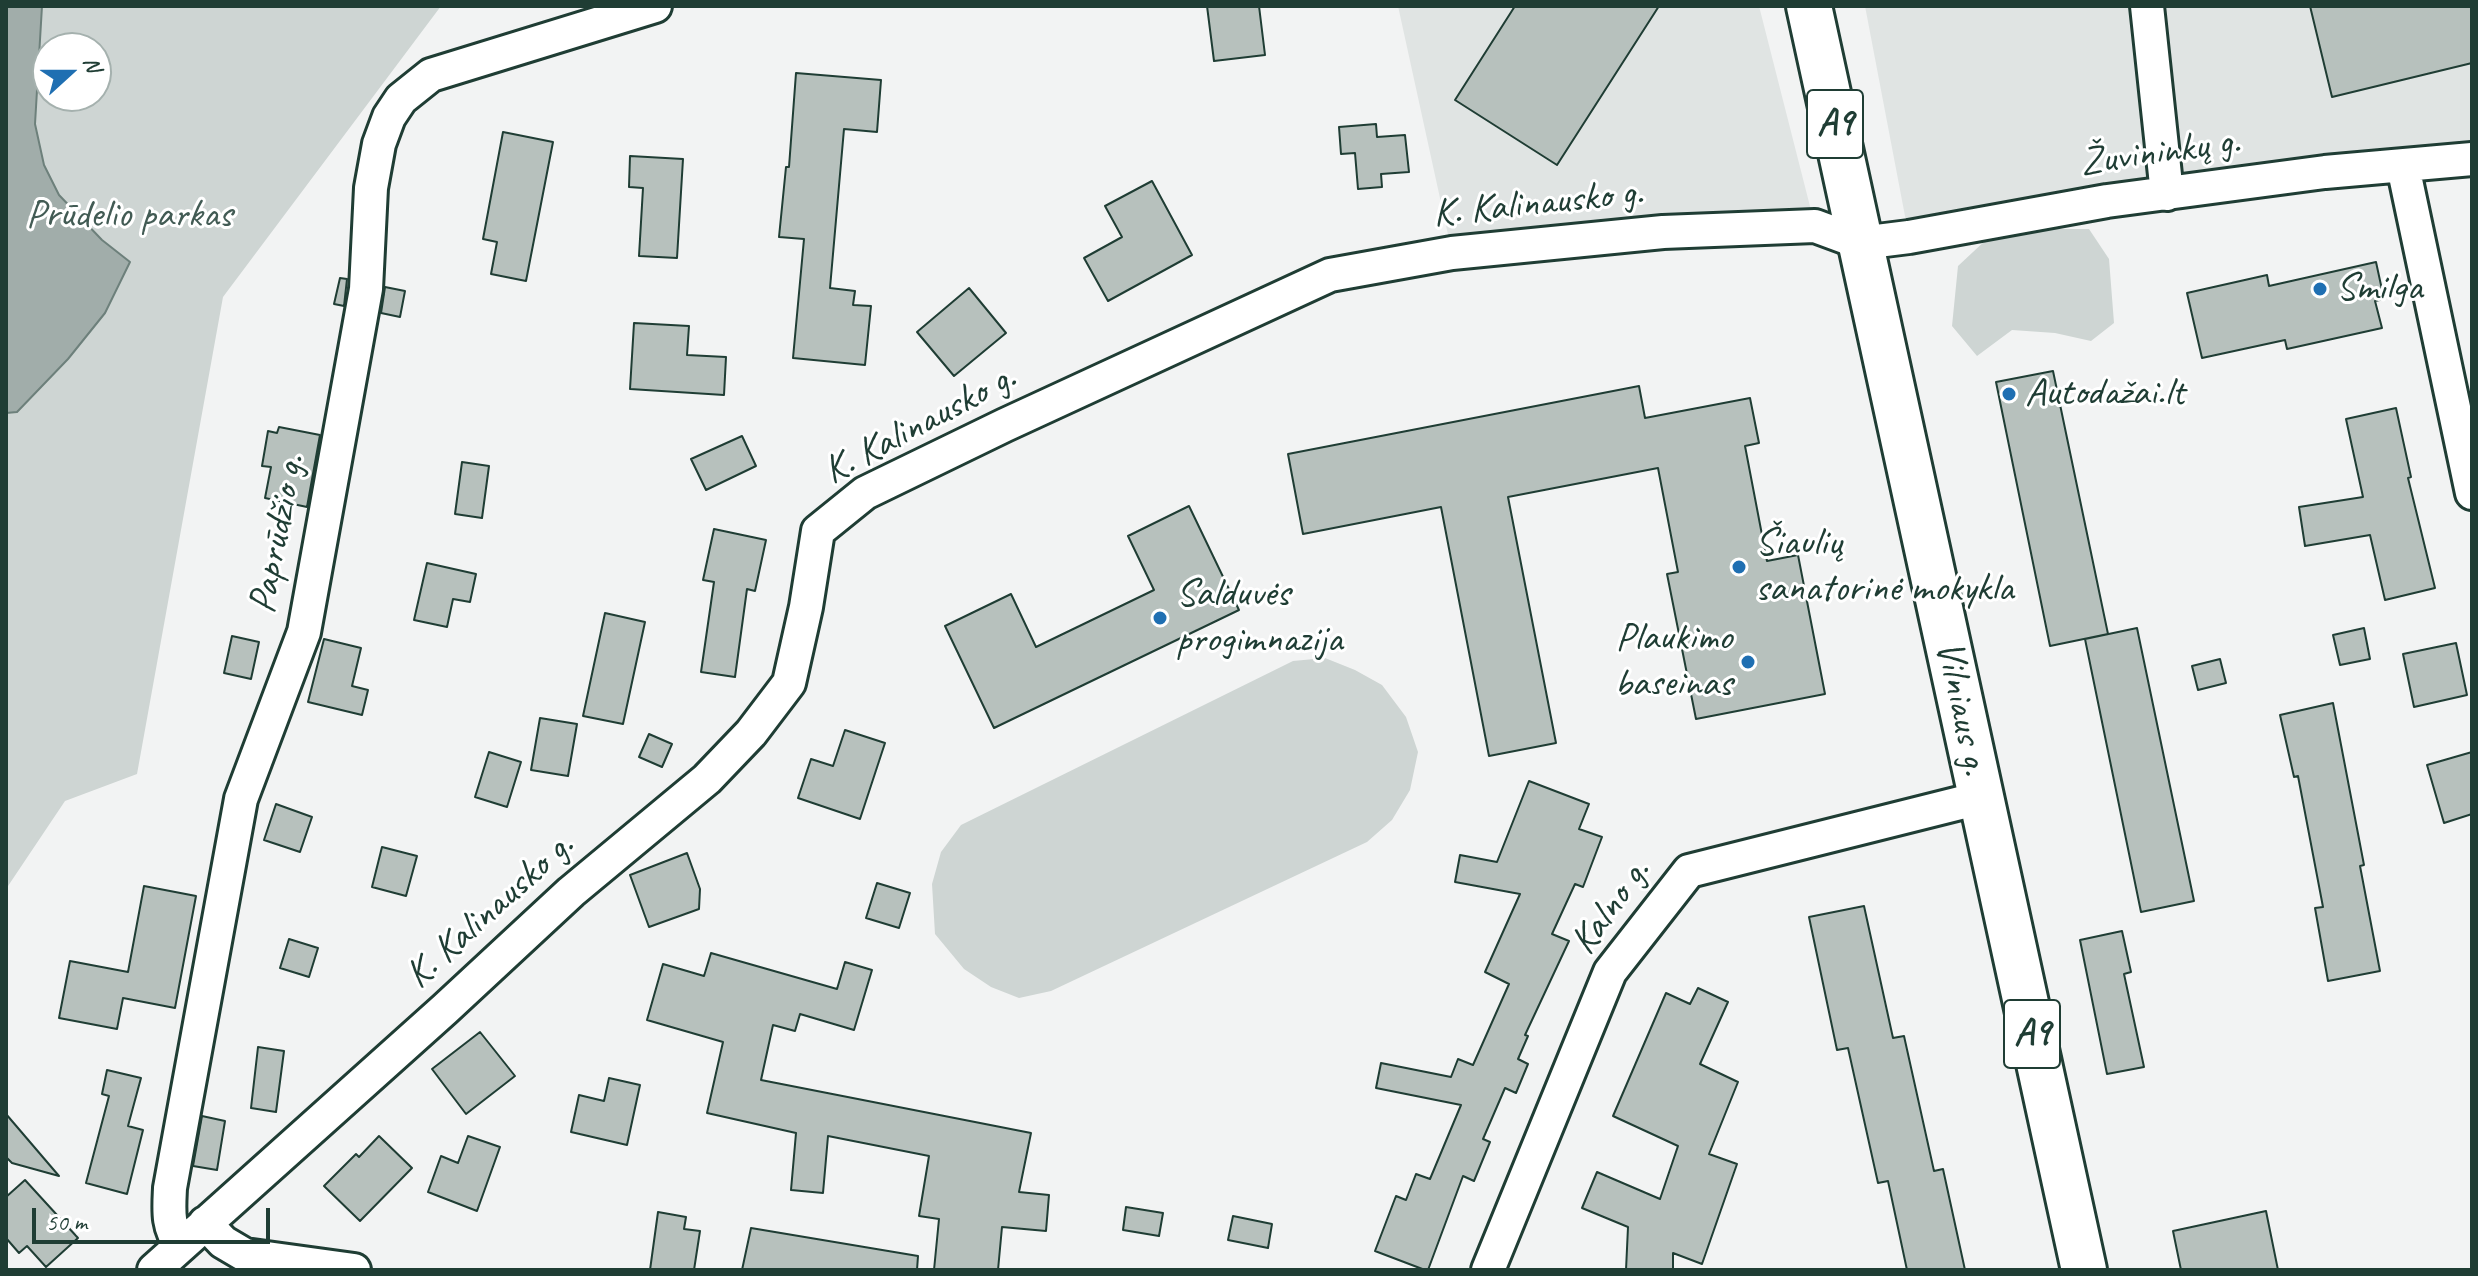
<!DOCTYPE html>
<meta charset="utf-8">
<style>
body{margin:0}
#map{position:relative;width:2478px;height:1276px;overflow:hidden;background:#f2f3f3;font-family:Caveat,sans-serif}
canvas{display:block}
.frame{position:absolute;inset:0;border:8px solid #1f3d34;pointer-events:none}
.north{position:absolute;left:32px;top:32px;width:80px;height:80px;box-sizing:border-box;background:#fff;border:2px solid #a5b1ae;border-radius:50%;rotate:69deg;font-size:22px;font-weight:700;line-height:32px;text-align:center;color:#1f3d34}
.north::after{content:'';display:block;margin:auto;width:28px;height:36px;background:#1f6fb2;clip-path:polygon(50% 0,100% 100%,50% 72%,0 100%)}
.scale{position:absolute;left:32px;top:1208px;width:238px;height:36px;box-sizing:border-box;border:4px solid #1f3d34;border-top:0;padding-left:10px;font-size:24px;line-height:28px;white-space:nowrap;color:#1f3d34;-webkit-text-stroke:6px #fff;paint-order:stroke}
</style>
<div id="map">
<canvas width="2478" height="1276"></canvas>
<div class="frame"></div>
<div class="north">N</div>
<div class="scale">50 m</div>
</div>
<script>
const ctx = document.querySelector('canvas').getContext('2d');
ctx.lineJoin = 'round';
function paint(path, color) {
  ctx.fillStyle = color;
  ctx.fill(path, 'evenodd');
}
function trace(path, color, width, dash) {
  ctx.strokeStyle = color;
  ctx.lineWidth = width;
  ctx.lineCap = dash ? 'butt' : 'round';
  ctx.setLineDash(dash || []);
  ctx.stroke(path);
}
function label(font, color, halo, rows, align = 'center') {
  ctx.font = font + ' Caveat,sans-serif';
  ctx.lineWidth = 6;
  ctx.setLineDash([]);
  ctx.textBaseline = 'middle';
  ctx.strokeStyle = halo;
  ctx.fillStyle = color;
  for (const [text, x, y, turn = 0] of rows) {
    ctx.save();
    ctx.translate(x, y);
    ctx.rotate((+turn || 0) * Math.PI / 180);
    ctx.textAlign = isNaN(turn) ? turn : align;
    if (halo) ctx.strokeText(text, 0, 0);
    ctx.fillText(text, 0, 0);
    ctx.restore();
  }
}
const built = new Path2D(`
 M 1398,6 L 1759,6 L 1815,226 L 1452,253 Z
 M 1865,6 L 2472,6 L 2472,159 L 1909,237 Z`);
const green = new Path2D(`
 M 6,6 L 441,6 L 223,297 L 137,774 L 65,801 L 6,889 ZM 48,48 L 96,48 L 96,96 L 48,96 Z
 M 2049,229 L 2089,229 L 2109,259 L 2114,323 L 2091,341 L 2055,333 L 2012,330 L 1977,356 L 1952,326 L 1958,266 L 1988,238 Z
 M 1325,658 L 1355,670 L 1382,685 L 1406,717 L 1418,752 L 1410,790 L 1392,820 L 1367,842 L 1051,991 L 1019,998 L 991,987 L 964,969 L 935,934 L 932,884 L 941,852 L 961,825 L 1293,661 Z`);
const water = new Path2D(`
 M 6,6 L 42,6 L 35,124 L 44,165 L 59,195 L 102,240 L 130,262 L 105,313 L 68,359 L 17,412 L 6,413 Z`);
const building = new Path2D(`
 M 1207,6 L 1259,6 L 1265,55 L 1214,61 Z
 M 1515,6 L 1659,6 L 1557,165 L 1455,100 Z
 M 2310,6 L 2472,6 L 2472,63 L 2332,97 Z
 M 796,73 L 881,80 L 877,132 L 844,129 L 830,288 L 855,291 L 853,305 L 871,306 L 865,365 L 793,358 L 804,239 L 779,237 L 786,167 L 789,167 Z
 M 1376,124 L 1377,137 L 1405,135 L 1409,172 L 1381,174 L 1382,187 L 1358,189 L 1355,153 L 1341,154 L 1339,127 Z
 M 503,132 L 553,142 L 526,281 L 491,274 L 497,242 L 483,239 Z
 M 630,156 L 683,159 L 677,258 L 639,256 L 643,188 L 629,187 Z
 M 1152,181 L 1192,255 L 1108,301 L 1084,258 L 1122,237 L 1105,206 Z
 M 2376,262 L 2384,299 L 2375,301 L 2382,328 L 2287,349 L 2285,340 L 2202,358 L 2187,293 L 2267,275 L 2269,286 Z
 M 340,278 L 347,279 L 344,306 L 334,304 Z
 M 385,287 L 405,291 L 400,317 L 381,313 Z
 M 969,288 L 1006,333 L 954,376 L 917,332 Z
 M 634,323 L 689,326 L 687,355 L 726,357 L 724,395 L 630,389 Z
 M 2053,371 L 2108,634 L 2050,646 L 1996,382 Z
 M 1639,386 L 1645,418 L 1750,398 L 1759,443 L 1745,446 L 1767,561 L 1798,555 L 1825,694 L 1696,719 L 1667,574 L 1678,572 L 1658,468 L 1508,497 L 1556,743 L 1489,756 L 1441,507 L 1303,534 L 1288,454 Z
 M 2396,408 L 2411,477 L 2408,478 L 2435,588 L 2385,600 L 2370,535 L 2305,546 L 2299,507 L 2363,497 L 2346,419 Z
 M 279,427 L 320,435 L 307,507 L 265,498 L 271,467 L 262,466 L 268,431 L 277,433 Z
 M 742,436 L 756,466 L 706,490 L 691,459 Z
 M 462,462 L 489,466 L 482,518 L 455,514 Z
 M 1189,506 L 1239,610 L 994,728 L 945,626 L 1011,594 L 1036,647 L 1154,590 L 1128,536 Z
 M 714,529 L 766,540 L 755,591 L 747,589 L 735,677 L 701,672 L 714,582 L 703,580 Z
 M 427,563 L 476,574 L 470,602 L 453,599 L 447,627 L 414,620 Z
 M 605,613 L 645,622 L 623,724 L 583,716 Z
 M 2137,628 L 2194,901 L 2141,912 L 2085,639 Z
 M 2364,628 L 2370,659 L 2340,665 L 2333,635 Z
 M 232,636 L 259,642 L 251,679 L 224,673 Z
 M 324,639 L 361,648 L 352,686 L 368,690 L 362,715 L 308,702 Z
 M 2456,643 L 2467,695 L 2414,707 L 2403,654 Z
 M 2220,659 L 2226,683 L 2198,690 L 2192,666 Z
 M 2333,703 L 2364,865 L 2360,866 L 2380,971 L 2328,981 L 2315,908 L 2323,907 L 2298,776 L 2294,777 L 2280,715 Z
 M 540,718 L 577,724 L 568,776 L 531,770 Z
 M 845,730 L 885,743 L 860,819 L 798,798 L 811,759 L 833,766 Z
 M 649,734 L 672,744 L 662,767 L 639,757 Z
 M 489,752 L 521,762 L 507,807 L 475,797 Z
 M 2472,752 L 2472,814 L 2444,823 L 2427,765 Z
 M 1529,781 L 1589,804 L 1579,829 L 1602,837 L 1583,887 L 1575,884 L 1552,934 L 1569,941 L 1525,1035 L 1528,1036 L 1518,1059 L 1528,1064 L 1516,1093 L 1505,1088 L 1483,1139 L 1490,1142 L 1474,1181 L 1463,1176 L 1428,1270 L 1425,1270 L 1375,1251 L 1396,1196 L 1406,1200 L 1416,1174 L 1430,1179 L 1461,1105 L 1376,1088 L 1381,1063 L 1451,1077 L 1458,1059 L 1473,1065 L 1509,984 L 1485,972 L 1520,894 L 1455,882 L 1460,855 L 1497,862 Z
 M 276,804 L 312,817 L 300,852 L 264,840 Z
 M 382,847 L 417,856 L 406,896 L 372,887 Z
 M 687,853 L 700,889 L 699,909 L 649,927 L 630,875 Z
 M 877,883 L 910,893 L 899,928 L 866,918 Z
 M 144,886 L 196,896 L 175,1008 L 123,998 L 117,1029 L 59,1018 L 70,961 L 128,972 Z
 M 1864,906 L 1893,1038 L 1904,1036 L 1934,1171 L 1943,1169 L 1965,1270 L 1907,1270 L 1888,1181 L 1878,1183 L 1848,1048 L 1837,1050 L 1809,917 Z
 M 2122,931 L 2131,972 L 2124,974 L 2144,1067 L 2107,1074 L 2080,940 Z
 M 289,939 L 318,948 L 309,977 L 280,968 Z
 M 711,953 L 837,989 L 845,962 L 872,970 L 854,1030 L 800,1014 L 795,1031 L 773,1025 L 761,1080 L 1031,1133 L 1019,1192 L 1049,1195 L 1046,1231 L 1002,1227 L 998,1270 L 934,1270 L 939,1219 L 919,1216 L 929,1156 L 828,1136 L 823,1193 L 791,1190 L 796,1133 L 707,1113 L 723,1042 L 647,1020 L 663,964 L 704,976 Z
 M 1698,988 L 1728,1002 L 1700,1064 L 1738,1082 L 1709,1154 L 1737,1164 L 1702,1264 L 1673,1253 L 1673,1270 L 1626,1270 L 1628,1227 L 1582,1208 L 1597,1172 L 1660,1199 L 1678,1146 L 1613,1116 L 1666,993 L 1690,1004 Z
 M 480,1032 L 515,1076 L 466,1114 L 432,1069 Z
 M 258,1047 L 284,1051 L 276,1112 L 251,1108 Z
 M 107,1070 L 141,1078 L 128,1126 L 143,1130 L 127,1194 L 86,1183 L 109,1096 L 102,1094 Z
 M 609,1078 L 640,1085 L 627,1145 L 571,1132 L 579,1095 L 604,1101 Z
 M 6,1114 L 59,1176 L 12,1163 L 6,1157 Z
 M 202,1116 L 225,1121 L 217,1170 L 193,1166 Z
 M 379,1136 L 412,1168 L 360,1221 L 324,1186 L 356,1154 L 359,1157 Z
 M 468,1136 L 500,1147 L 477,1211 L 428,1192 L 441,1156 L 458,1163 Z
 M 25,1180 L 78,1238 L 46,1267 L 27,1246 L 19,1253 L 6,1238 L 6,1197 Z
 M 1126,1207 L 1163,1213 L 1159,1236 L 1123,1230 Z
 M 2266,1211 L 2278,1270 L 2181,1270 L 2173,1231 Z
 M 658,1212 L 686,1217 L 684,1229 L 700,1231 L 694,1270 L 650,1270 Z
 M 1233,1216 L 1272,1224 L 1268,1248 L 1228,1240 Z
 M 751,1228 L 918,1256 L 917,1270 L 742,1270 Z`);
const minor = new Path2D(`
 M 2147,6 L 2167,194
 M 2403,166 L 2472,493
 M 205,1223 L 223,1242 L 245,1255 L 354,1270
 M 181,1245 C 167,1227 169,1210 170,1188 L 241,799 L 304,632 L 366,289 L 371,188 L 379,144 L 389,117 L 401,99 L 431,75 L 655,6
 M 154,1270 L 445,1009 L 571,892 L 707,779 L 751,733 L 789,683 L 806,607 L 818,531 L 865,493 L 1005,425 L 1330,275 L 1452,253 L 1663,232 L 1815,226 L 1861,243 L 1909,237 L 2107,201 L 2325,172 L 2472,159
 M 1488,1270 L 1610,972 L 1689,871 L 1980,798`);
const highway = new Path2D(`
 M 1809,6 L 2084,1270`);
const markers = [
 [2320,289,8,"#1f6fb2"],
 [2009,394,8,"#1f6fb2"],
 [1739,567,8,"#1f6fb2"],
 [1160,618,8,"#1f6fb2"],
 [1748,662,8,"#1f6fb2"]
];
const shields = [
 [1835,124,56],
 [2032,1034,56]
];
const shieldNames = [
 ["A9",1835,124],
 ["A9",2032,1034]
];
const streetNames = [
 ["Žuvininkų g.",2160,153,-8],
 ["K. Kalinausko g.",1538,204,-6],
 ["K. Kalinausko g.",920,425,-28],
 ["Paprūdžio g.",278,534,-79],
 ["Vilniaus g.",1961,708,78],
 ["Kalno g.",1611,907,-54],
 ["K. Kalinausko g.",490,911,-42]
];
const parkNames = [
 ["Prūdelio parkas",129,216]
];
const poiNames = [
 ["Smilga",2336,289],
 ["Autodažai.lt",2025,394],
 ["Šiaulių",1755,544],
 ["sanatorinė mokykla",1755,590],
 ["Salduvės",1176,595],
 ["progimnazija",1176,641],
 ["Plaukimo",1732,639,"right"],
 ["baseinas",1732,685,"right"]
];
paint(built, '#e0e4e3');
paint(green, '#ced5d3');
paint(water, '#a1adaa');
trace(water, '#6d807b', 2);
paint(building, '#b7c1bd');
trace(building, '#1f3d34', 2);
trace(minor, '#1f3d34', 38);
trace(highway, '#1f3d34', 50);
trace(minor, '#fff', 32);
trace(highway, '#fff', 44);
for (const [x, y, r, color] of markers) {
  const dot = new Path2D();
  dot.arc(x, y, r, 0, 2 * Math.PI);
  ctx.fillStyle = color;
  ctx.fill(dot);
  trace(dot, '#fff', 3);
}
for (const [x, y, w] of shields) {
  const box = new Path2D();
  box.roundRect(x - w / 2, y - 34, w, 68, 6);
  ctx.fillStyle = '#fff';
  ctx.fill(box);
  trace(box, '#1f3d34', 2);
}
label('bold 38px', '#1f3d34', null, shieldNames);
label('40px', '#1f3d34', '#fff', streetNames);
label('40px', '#425b54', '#fff', parkNames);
label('40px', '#1f3d34', '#fff', poiNames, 'left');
</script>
